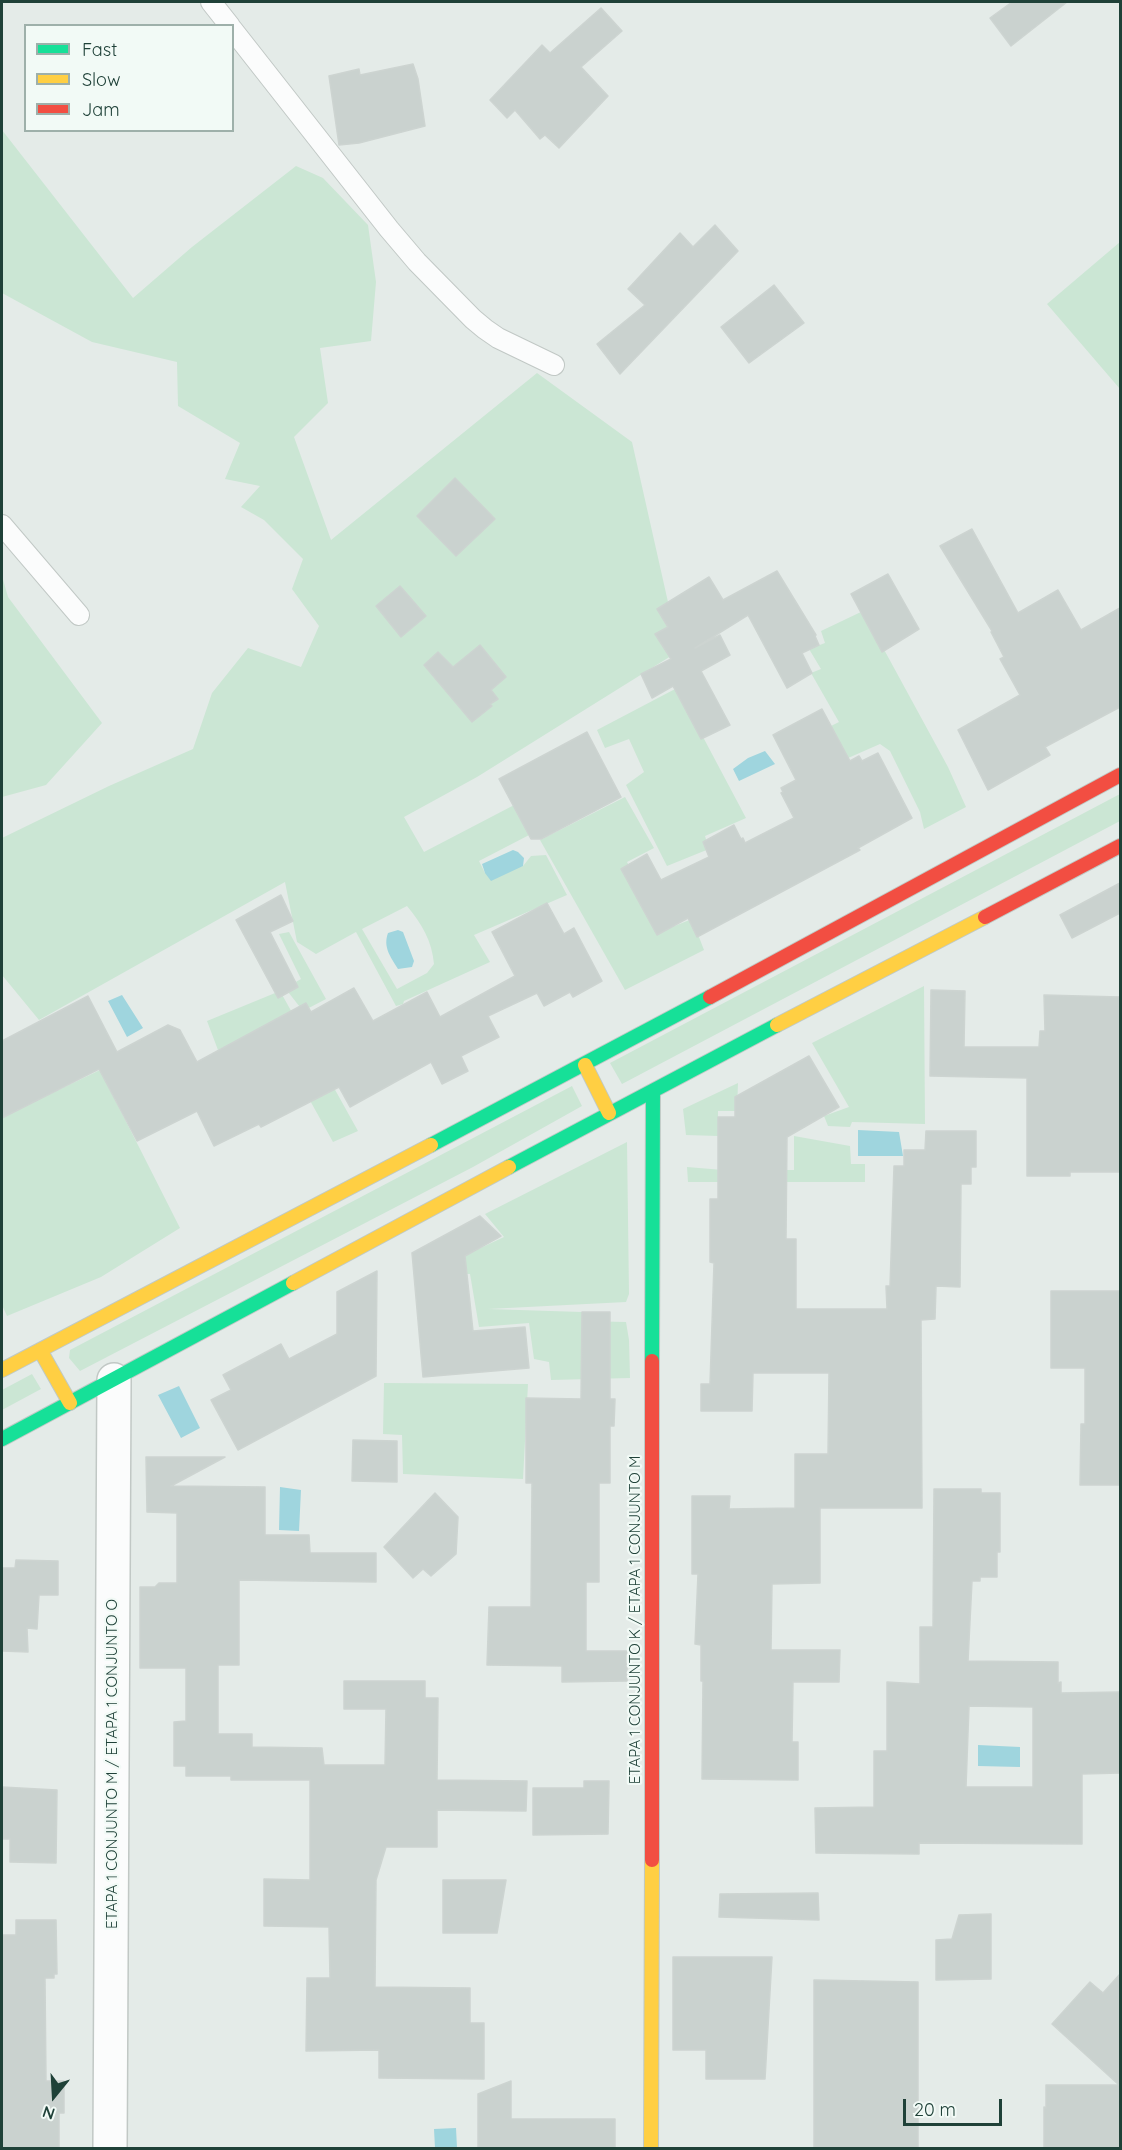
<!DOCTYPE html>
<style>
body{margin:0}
#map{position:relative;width:1122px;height:2150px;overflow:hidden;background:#e4ebe8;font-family:Quicksand,sans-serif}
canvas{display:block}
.frame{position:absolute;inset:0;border:3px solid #1f4138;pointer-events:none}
.legend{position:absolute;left:24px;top:24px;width:210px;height:108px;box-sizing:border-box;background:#f2faf6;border:2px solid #9eb0aa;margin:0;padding:8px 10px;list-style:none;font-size:18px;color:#1f4138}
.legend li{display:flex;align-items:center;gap:12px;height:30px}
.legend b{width:30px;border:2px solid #9eb0aa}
.north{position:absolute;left:24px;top:2066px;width:60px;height:60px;-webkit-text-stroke:4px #f2faf6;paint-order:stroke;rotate:198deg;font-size:16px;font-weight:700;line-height:24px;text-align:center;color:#1f4138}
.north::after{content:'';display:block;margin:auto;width:21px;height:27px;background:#1f4138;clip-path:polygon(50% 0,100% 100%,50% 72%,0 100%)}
.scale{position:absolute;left:903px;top:2099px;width:99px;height:27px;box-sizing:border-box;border:3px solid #1f4138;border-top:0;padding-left:8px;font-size:18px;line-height:21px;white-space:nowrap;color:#1f4138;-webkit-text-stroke:4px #f2faf6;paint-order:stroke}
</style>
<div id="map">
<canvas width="1122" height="2150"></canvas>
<div class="frame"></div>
<ul class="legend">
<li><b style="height:8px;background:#16e098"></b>Fast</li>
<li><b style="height:8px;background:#ffcf43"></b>Slow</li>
<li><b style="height:8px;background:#f24e42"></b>Jam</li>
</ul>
<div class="north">N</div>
<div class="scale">20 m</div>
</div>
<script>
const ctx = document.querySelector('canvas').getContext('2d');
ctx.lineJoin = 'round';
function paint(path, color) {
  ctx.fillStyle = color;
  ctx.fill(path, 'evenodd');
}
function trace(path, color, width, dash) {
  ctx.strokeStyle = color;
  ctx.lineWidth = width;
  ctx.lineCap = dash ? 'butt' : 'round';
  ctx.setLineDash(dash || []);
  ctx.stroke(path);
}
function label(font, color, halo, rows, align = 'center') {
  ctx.font = font + ' Quicksand,sans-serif';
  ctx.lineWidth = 4.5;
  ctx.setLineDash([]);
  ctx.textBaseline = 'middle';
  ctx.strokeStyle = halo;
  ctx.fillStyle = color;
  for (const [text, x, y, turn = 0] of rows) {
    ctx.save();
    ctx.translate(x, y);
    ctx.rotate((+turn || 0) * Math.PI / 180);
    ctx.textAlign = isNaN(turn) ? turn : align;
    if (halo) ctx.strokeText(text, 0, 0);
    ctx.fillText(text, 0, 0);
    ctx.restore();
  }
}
const green = new Path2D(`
 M 2,130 L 133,298 L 192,247 L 296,166 L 323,178 L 368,225 L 376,282 L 371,341 L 320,348 L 328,403 L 294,437 L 331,540 L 537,373 L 632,442 L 679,651 L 477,777 L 404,817 L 424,852 L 518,803 L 533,833 L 479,861 L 485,873 L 523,866 L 531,856 L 546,855 L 567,895 L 474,935 L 490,962 L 404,1001 L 403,1004 L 396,1006 L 356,932 L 316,954 L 297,942 L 285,882 L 39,1020 L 2,975 L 2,838 L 109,786 L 193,749 L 212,693 L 248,648 L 301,667 L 319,626 L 292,589 L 303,559 L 264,520 L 241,507 L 260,486 L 225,479 L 240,443 L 178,406 L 177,362 L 92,342 L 2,293 ZM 407,906 C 422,924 432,941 434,964 L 427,973 L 397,989 L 362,929 Z
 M 1120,242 L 1120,389 L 1047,304 Z
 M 2,576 L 8,597 L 102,723 L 46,785 L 2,797 Z
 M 863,611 L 948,767 L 966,807 L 924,829 L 920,812 L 890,751 L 880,744 L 839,762 L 819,732 L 839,722 L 811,673 L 821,669 L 809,649 L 825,643 L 821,631 Z
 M 677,688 L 746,818 L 705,836 L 709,849 L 667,866 L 626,785 L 644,772 L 629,739 L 605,748 L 597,730 Z
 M 1120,794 L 1120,821 L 622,1084 L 610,1063 Z
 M 625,797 L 654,848 L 627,862 L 662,931 L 692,919 L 704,950 L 625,990 L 540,840 Z
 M 289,932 L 326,999 L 303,1011 L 285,988 L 301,979 L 279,934 Z
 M 924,986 L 925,1124 L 852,1122 L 850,1127 L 828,1126 L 824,1116 L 849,1107 L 812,1043 Z
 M 280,991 L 358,1131 L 333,1142 L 282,1050 L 275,1023 L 218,1050 L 207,1021 Z
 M 100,1070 L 180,1228 L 101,1277 L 7,1316 L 2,1305 L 2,1117 Z
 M 738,1083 L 737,1111 L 718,1111 L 718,1136 L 686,1135 L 683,1109 Z
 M 572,1086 L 582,1106 L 473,1167 L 80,1371 L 69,1358 L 70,1350 Z
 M 794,1136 L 850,1146 L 851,1164 L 865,1164 L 865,1182 L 688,1182 L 687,1167 L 723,1170 L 794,1170 Z
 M 627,1142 L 629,1294 L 626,1302 L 488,1309 L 582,1312 L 582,1321 L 626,1322 L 629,1340 L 630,1378 L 551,1380 L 549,1362 L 534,1359 L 529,1323 L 479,1327 L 470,1274 L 429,1272 L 504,1237 L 485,1214 Z
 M 32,1374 L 41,1389 L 2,1410 L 2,1390 Z
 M 384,1383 L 528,1384 L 523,1479 L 403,1474 L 402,1435 L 383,1434 Z`);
const water = new Path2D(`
 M 765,751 L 775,764 L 739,781 L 733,769 L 748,758 Z
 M 513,850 L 518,852 L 524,858 L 523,866 L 491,881 L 485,873 L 482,864 Z
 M 398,930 L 403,932 L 414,961 L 412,967 L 398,969 C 390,956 383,947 388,933 Z
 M 122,995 L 143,1028 L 127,1037 L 108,1001 Z
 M 858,1130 L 899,1132 L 903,1156 L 858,1156 Z
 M 179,1386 L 200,1428 L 181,1438 L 158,1395 Z
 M 280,1487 L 301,1490 L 299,1531 L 279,1530 Z
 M 978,1745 L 1020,1747 L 1020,1767 L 978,1766 Z
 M 456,2128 L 457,2148 L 435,2148 L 434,2129 Z`);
const building = new Path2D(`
 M 1012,2 L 1067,2 L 1011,46 L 990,18 Z
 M 601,8 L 622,31 L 581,67 L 608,96 L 559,148 L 545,135 L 540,139 L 515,110 L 507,118 L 490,100 L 542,45 L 550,53 Z
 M 413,64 L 418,79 L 425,126 L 359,143 L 339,145 L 329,76 L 359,69 L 360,75 Z
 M 715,225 L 738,251 L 620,374 L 597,344 L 645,305 L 628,289 L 680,233 L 693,247 Z
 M 774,285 L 804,323 L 749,363 L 721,327 Z
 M 455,478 L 495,519 L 456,556 L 417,516 Z
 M 972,529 L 1018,613 L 1058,590 L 1081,630 L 1120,608 L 1120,707 L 1045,747 L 1050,755 L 988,790 L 958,730 L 1020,695 L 1000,659 L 1004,657 L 991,632 L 992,631 L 940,546 Z
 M 777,571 L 816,635 L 815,636 L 819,645 L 802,653 L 812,673 L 787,688 L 748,615 L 695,648 L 720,635 L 730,655 L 701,671 L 730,725 L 701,739 L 673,686 L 652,698 L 641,674 L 671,659 L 655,634 L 668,627 L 657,609 L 709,577 L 723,600 Z
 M 888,574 L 919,629 L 882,652 L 851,594 Z
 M 400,586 L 426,616 L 401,637 L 376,606 Z
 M 480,645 L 506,677 L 491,690 L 498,699 L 490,704 L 492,706 L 472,722 L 424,665 L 438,652 L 453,667 Z
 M 822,709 L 850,761 L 859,756 L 862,761 L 878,753 L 912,818 L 858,848 L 860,850 L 697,937 L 688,918 L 657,935 L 621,869 L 647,854 L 661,880 L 709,857 L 703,842 L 734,825 L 741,839 L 743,838 L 745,843 L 794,818 L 781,793 L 783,792 L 781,788 L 796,780 L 773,735 Z
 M 587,732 L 621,797 L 541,839 L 531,839 L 499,779 Z
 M 1120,883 L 1120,913 L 1072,938 L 1060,915 Z
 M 281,895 L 293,921 L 270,932 L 298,987 L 278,998 L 236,920 Z
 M 547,903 L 564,934 L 574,928 L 602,981 L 573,997 L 570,992 L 544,1006 L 537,993 L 488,1016 L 499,1037 L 461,1056 L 468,1071 L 442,1084 L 431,1062 L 350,1107 L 339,1087 L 261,1127 L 259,1124 L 214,1146 L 197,1111 L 137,1141 L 99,1069 L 2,1118 L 2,1041 L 88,996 L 117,1052 L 168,1025 L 180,1030 L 197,1062 L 306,1003 L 311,1012 L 354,988 L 373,1021 L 427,992 L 440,1017 L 515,976 L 492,932 Z
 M 931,990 L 965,991 L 964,1047 L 1039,1047 L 1040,1031 L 1045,1031 L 1044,995 L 1120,997 L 1120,1172 L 1070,1172 L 1070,1176 L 1027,1176 L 1027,1078 L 930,1076 Z
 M 809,1056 L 839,1107 L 787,1137 L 786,1239 L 796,1239 L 796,1309 L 887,1309 L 886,1286 L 890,1286 L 894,1166 L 904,1166 L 904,1150 L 925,1150 L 926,1131 L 976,1131 L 976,1167 L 971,1167 L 971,1184 L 961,1184 L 960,1287 L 936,1286 L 935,1319 L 921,1320 L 922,1508 L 820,1508 L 820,1583 L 772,1584 L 771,1650 L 840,1650 L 839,1682 L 793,1682 L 792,1742 L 798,1742 L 798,1780 L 702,1779 L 703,1681 L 701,1681 L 701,1645 L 695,1644 L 698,1574 L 692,1574 L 692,1496 L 730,1496 L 729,1509 L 795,1508 L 795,1454 L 828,1454 L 829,1373 L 753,1373 L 752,1411 L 701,1411 L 701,1384 L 710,1384 L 714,1263 L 710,1262 L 710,1199 L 718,1199 L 718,1117 L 735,1117 L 735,1097 Z
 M 480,1216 L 501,1236 L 465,1256 L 473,1331 L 525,1327 L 529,1368 L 423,1377 L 412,1253 Z
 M 377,1271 L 376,1376 L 238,1450 L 211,1400 L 231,1390 L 223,1375 L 281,1344 L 289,1359 L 337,1334 L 337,1292 Z
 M 1051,1291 L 1120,1291 L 1120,1485 L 1080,1485 L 1081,1424 L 1085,1424 L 1085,1368 L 1051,1368 Z
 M 582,1312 L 610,1312 L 610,1399 L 615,1399 L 614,1426 L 610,1426 L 610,1483 L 599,1483 L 599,1582 L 586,1582 L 586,1651 L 627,1651 L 627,1681 L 562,1682 L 562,1666 L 487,1665 L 489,1607 L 531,1607 L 532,1483 L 526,1483 L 526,1398 L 581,1399 Z
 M 353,1440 L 397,1441 L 397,1482 L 352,1481 Z
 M 146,1457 L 225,1457 L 171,1486 L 265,1487 L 265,1535 L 309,1535 L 310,1553 L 376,1553 L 376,1582 L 239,1580 L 239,1665 L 218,1665 L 218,1734 L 252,1734 L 252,1747 L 322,1748 L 324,1765 L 385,1765 L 386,1709 L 344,1709 L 344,1681 L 425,1681 L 425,1698 L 438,1698 L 437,1780 L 527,1781 L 526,1811 L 437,1810 L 437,1847 L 386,1847 L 376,1880 L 375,1987 L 470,1988 L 470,2023 L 484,2023 L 484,2079 L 379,2078 L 379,2050 L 306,2051 L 307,1978 L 330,1978 L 329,1927 L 264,1926 L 264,1879 L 310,1880 L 310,1780 L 231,1780 L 231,1776 L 186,1776 L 186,1766 L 174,1766 L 174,1722 L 186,1721 L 186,1668 L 140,1668 L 140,1587 L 155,1587 L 159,1583 L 177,1583 L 177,1513 L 147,1512 Z
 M 934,1489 L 981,1489 L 981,1493 L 1000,1493 L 1000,1552 L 997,1552 L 997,1577 L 980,1577 L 980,1581 L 972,1581 L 968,1661 L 1058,1662 L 1058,1683 L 1061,1682 L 1061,1693 L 1120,1692 L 1120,1773 L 1082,1774 L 1082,1844 L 919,1843 L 919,1854 L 816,1853 L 815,1808 L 874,1807 L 874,1751 L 887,1751 L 887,1682 L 920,1684 L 920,1627 L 933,1627 ZM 969,1706 L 1033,1707 L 1033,1787 L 966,1787 Z
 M 435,1493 L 458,1517 L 456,1554 L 431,1576 L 423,1569 L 413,1578 L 384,1547 Z
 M 16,1560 L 58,1561 L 58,1595 L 39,1595 L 37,1629 L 27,1628 L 28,1652 L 2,1651 L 2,1568 L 15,1568 Z
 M 584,1781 L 609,1781 L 608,1834 L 533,1835 L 533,1788 L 584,1788 Z
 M 2,1787 L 57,1790 L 56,1863 L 10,1862 L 10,1839 L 2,1839 Z
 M 443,1880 L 506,1880 L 497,1933 L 443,1933 Z
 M 818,1893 L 819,1920 L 719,1917 L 720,1894 Z
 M 991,1914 L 991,1979 L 936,1980 L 936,1940 L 952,1939 L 959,1915 Z
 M 16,1920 L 56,1920 L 57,1974 L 54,1974 L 54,1978 L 45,1978 L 46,2081 L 64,2081 L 64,2113 L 59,2113 L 59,2148 L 2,2148 L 2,1935 L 16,1935 Z
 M 673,1957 L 772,1957 L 765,2079 L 706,2079 L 706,2050 L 673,2050 Z
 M 1120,1974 L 1120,2148 L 1044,2148 L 1044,2107 L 1046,2108 L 1046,2085 L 1119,2085 L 1052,2024 L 1090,1982 L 1103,1993 Z
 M 814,1980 L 918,1982 L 918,2148 L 814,2148 Z
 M 511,2081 L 511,2119 L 615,2119 L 615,2148 L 478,2148 L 478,2094 Z`);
const lane = new Path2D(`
 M 211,2 L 230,26
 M 232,29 L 389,229 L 417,262 L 473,319 L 485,329 L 498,338 L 554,365
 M 2,525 L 79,615`);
const street = new Path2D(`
 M 110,2148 L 114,1380`);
const fast = new Path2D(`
 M 431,1145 L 710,997
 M 509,1167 L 777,1025
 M 652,1361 L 653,1091
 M 2,1439 L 293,1283`);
const slow = new Path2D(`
 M 777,1025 L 985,917
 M 585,1065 L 609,1113
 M 293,1283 L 509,1167
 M 40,1350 L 70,1403
 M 2,1370 L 431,1145
 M 651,2148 L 652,1860`);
const jam = new Path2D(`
 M 985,917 L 1120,846
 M 710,997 L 1120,775
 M 652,1860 L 652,1361`);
const streetNames = [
 ["ETAPA 1 CONJUNTO K / ETAPA 1 CONJUNTO M",635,1620,-90],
 ["ETAPA 1 CONJUNTO M / ETAPA 1 CONJUNTO O",112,1764,-90]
];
paint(green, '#cbe6d4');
paint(water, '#9fd5de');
paint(building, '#cad2cf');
trace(building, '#cdd4d1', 1.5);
trace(lane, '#c1c8c5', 22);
trace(street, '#c1c8c5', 36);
trace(fast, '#bfc9c5', 16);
trace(slow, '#bfc9c5', 16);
trace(jam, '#bfc9c5', 16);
trace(lane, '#fbfcfc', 20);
trace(street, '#fbfcfc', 33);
trace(fast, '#16e098', 14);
trace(slow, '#ffcf43', 14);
trace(jam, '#f24e42', 14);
label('15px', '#1f4138', '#f2faf6', streetNames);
</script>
